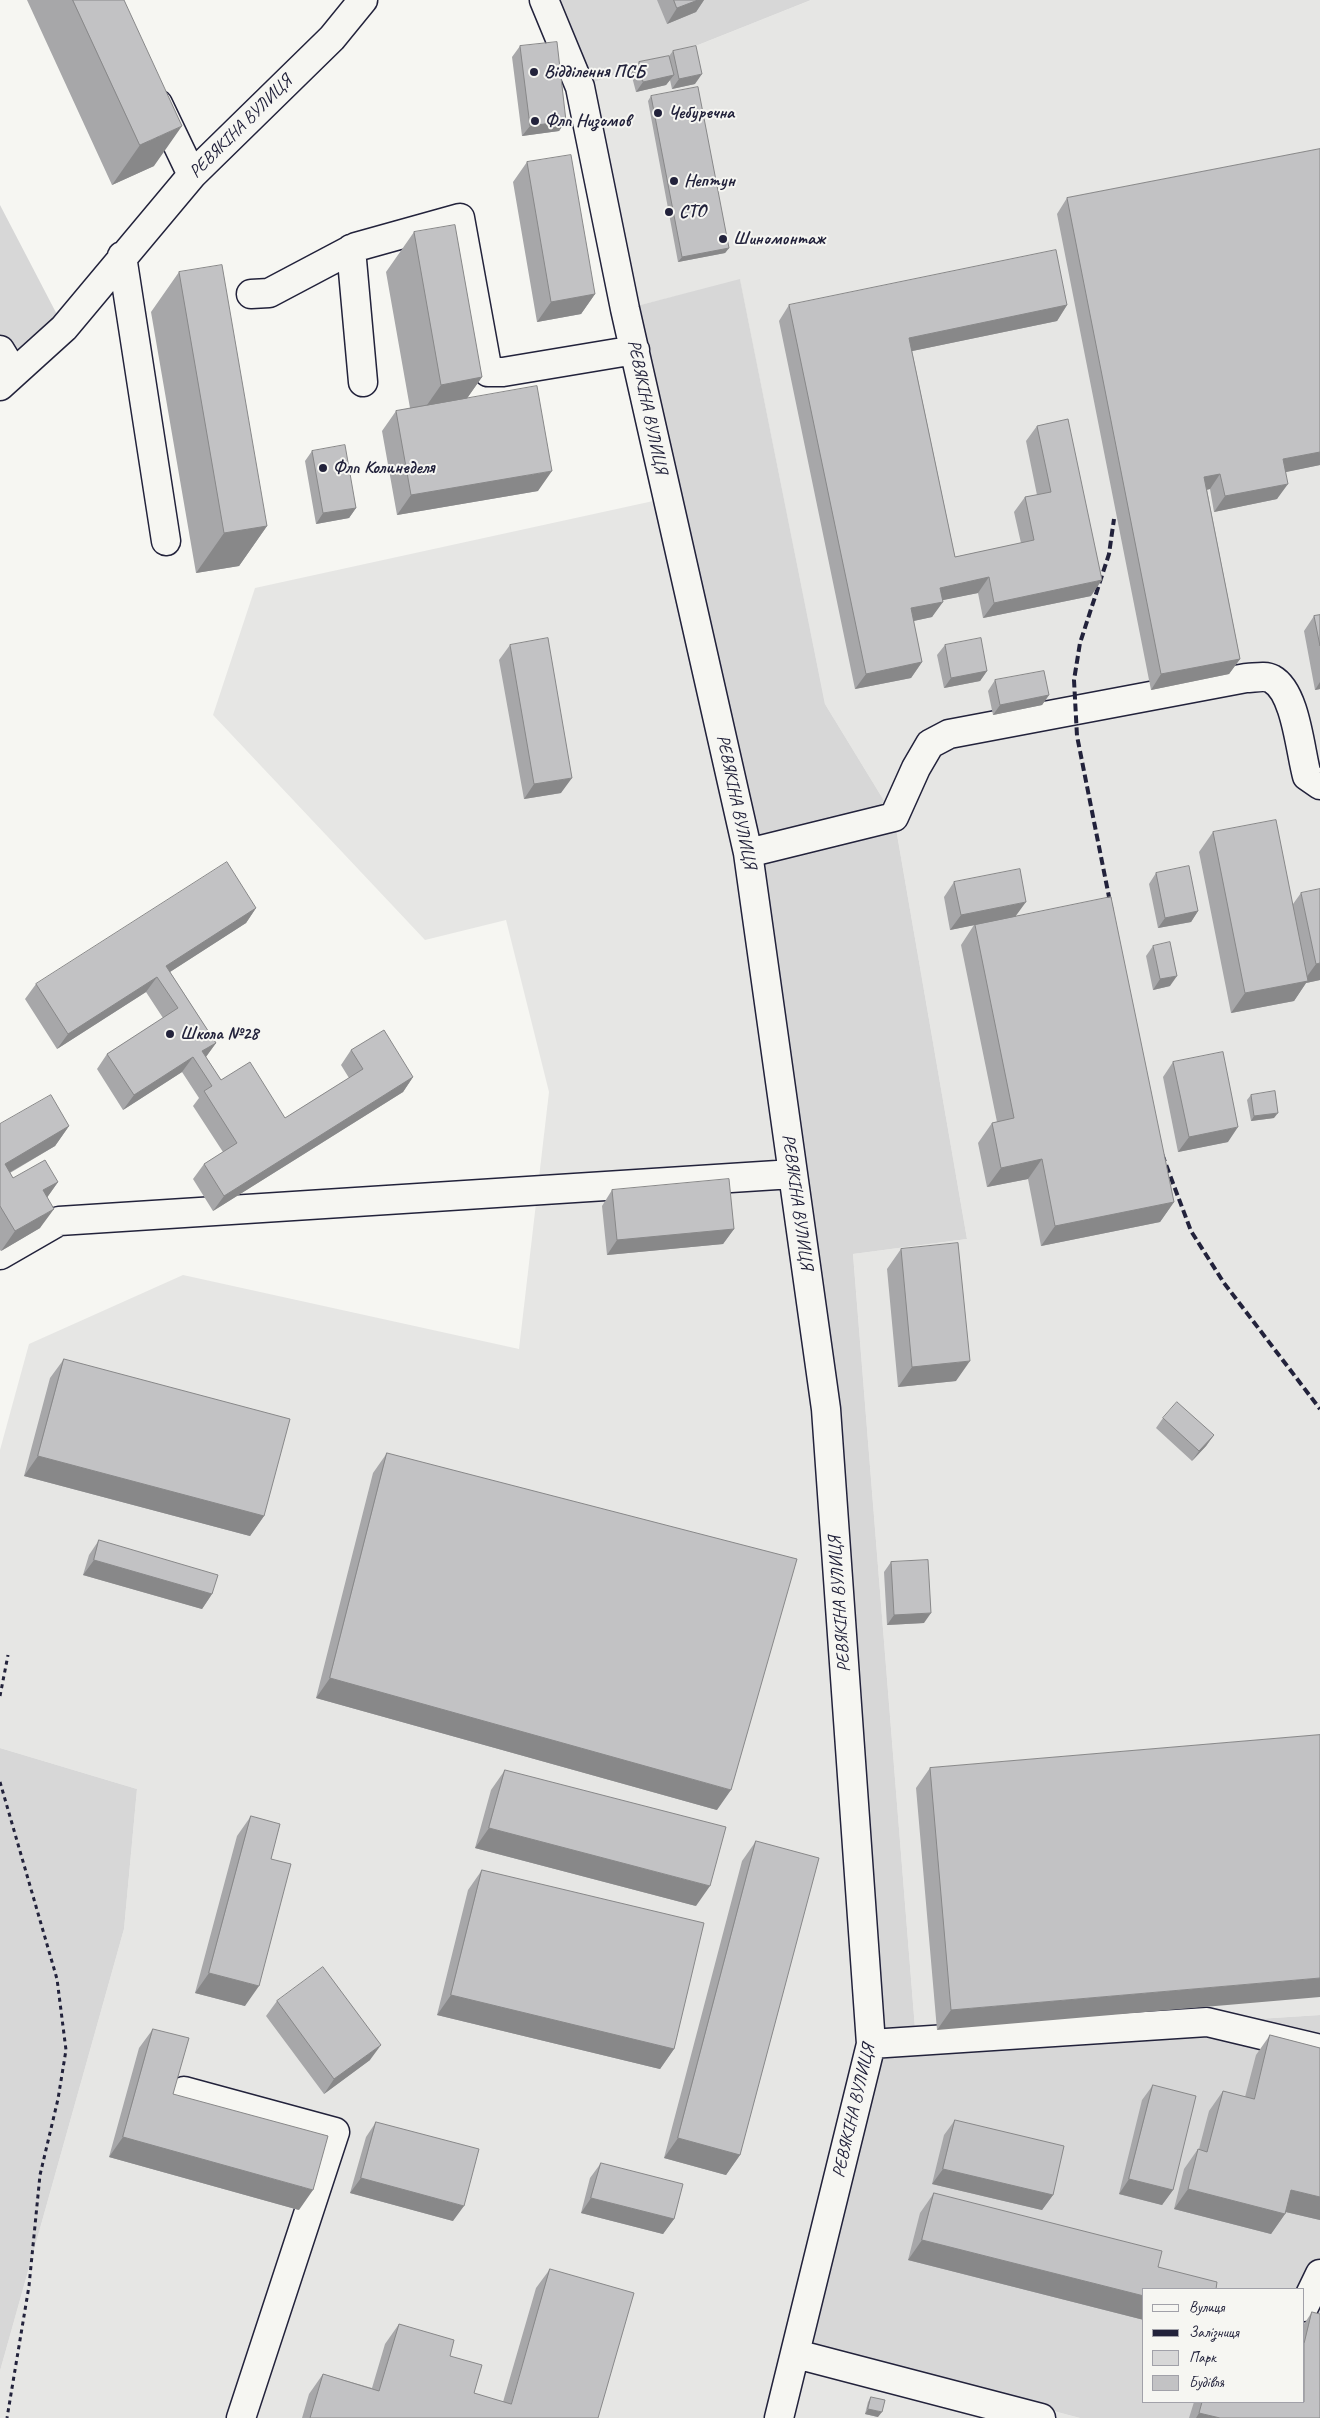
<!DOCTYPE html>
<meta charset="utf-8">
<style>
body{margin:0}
#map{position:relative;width:1320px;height:2418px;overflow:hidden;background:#f6f6f2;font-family:Caveat,sans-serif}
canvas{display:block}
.legend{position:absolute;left:1142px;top:2288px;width:162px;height:115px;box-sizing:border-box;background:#f6f6f2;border:1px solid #a1a1a9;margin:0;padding:6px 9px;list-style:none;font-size:15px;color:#22223b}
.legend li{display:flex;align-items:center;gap:10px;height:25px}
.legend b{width:25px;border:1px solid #a1a1a9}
</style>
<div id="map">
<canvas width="1320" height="2418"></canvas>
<ul class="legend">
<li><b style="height:6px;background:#f6f6f2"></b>Вулиця</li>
<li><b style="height:6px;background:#22223b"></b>Залізниця</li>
<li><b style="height:14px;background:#d7d7d7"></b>Парк</li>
<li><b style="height:14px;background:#c2c2c4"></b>Будівля</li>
</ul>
</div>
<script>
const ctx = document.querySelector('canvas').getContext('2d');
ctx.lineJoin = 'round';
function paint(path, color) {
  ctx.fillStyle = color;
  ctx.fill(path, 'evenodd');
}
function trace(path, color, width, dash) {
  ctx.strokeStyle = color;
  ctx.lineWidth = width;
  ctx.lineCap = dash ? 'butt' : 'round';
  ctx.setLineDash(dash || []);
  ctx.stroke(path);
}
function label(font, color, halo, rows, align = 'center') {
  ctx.font = font + ' Caveat,sans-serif';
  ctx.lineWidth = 4;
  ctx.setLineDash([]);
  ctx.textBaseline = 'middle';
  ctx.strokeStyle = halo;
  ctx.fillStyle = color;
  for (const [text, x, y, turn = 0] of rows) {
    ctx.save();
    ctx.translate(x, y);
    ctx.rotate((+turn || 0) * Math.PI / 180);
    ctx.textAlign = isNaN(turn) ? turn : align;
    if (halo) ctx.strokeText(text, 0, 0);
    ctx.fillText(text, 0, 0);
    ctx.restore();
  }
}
const built = new Path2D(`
 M 811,0 L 1320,0 L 1320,2015 L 916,2041 L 853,1254 L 967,1239 L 894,817 L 825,704 L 740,280 L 625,309 L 580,87 L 693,47 Z
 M 667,498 L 748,853 L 826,1409 L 871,2044 L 799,2344 L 1080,2418 L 0,2418 L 0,2371 L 124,1929 L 137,1789 L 0,1748 L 0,1450 L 29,1344 L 183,1275 L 519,1349 L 549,1092 L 506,920 L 425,940 L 213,715 L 255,588 Z`);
const green = new Path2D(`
 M 544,0 L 811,0 L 693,47 L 580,87 Z
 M 0,205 L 64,328 L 0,386 Z
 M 740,279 L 825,704 L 894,817 L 967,1239 L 853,1254 L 916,2041 L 1320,2015 L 1320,2418 L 1080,2418 L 799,2344 L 871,2044 L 826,1409 L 748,853 L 625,309 ZM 1144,2289 L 1304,2289 L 1304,2402 L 1144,2402 Z
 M 0,1748 L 137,1789 L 124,1929 L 0,2371 Z`);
const path = new Path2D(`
 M 0,1696 L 8,1655
 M 0,1782 L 57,1979 L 66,2050 L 58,2099 L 40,2175 L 29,2286 L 7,2418`);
const minor = new Path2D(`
 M 544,0 L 580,87 L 625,309 L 748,853 L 826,1409 L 871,2044 L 779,2418
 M 158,104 L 192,175
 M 351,249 L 363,382
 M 122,256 L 166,541
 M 251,294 L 269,293 L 356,247 L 460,218 L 488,372 L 503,372 L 635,350
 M 0,350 L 14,373
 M 0,386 L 64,328 L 192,175 L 332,38 L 363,0
 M 748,853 L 894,817 L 916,768 L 930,744 L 949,734 L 1246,678 C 1254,678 1265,675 1272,679 C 1296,692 1300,751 1307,776 L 1320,785
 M 0,1255 L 59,1221 L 793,1174
 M 871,2044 L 1207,2022 L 1320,2049
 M 184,2091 L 335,2132 L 241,2418
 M 1304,2307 L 1320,2274
 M 796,2354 L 1041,2418`);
const rail = new Path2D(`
 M 1112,912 L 1077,736 L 1074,680 L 1080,643 L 1109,554 L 1114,519
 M 1162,1154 L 1191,1231 L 1224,1283 L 1320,1409`);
const wall = new Path2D(`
 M 27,0 L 124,0 L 154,166 L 112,185 Z
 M 657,0 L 704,0 L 696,12 L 667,24 Z
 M 520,46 L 566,121 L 559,131 L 522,136 L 512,57 Z
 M 673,51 L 695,84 L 672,89 L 670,80 L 666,85 L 636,92 L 631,73 L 639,62 L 669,56 Z
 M 651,96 L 729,248 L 725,253 L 678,262 L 648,101 Z
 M 1320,149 L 1320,465 L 1285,472 L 1277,499 L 1214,512 L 1210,489 L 1207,490 L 1240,659 L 1229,674 L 1151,690 L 1057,214 L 1067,198 Z
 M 527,162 L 595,294 L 581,314 L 537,322 L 513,182 Z
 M 414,232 L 482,377 L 467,398 L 538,491 L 397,515 L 382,431 L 396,411 L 410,408 L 386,272 Z
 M 179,272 L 267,526 L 239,566 L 196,573 L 151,312 Z
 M 789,305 L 1067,305 L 1057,321 L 912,351 L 955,557 L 1021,543 L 1014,512 L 1025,497 L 1037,495 L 1026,441 L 1037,426 L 1091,596 L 983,618 L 978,593 L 942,600 L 932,617 L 913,621 L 922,662 L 911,678 L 855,689 L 779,321 Z
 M 312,451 L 356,508 L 349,518 L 316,524 L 305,461 Z
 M 1320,615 L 1320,689 L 1315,690 L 1304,631 L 1314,616 Z
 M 510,645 L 561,793 L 524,799 L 499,660 Z
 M 945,645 L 987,671 L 980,681 L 944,688 L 937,655 Z
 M 995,680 L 1049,695 L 1042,705 L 993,715 L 988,691 Z
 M 1213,832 L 1293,904 L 1301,893 L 1320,980 L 1306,983 L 1294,1001 L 1231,1013 L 1199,852 Z
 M 1156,873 L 1198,911 L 1191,922 L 1158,928 L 1149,884 Z
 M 954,882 L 1016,916 L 1174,1202 L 1160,1222 L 1041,1246 L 1028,1179 L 987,1187 L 978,1143 L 992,1123 L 997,1122 L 961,945 L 974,925 L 950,930 L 944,897 Z
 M 256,908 L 246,923 L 170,972 L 216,1043 L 206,1057 L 221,1080 L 285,1118 L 349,1078 L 341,1065 L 351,1050 L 413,1077 L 403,1092 L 213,1211 L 193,1179 L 204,1164 L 223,1152 L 193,1106 L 199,1098 L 182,1072 L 123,1110 L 97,1069 L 107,1054 L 163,1018 L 146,992 L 57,1049 L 25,999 L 36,984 Z
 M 1153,946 L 1170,986 L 1153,990 L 1146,956 Z
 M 1173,1062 L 1228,1142 L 1178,1152 L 1163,1077 Z
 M 1251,1095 L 1274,1118 L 1251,1121 L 1247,1100 Z
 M 0,1124 L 69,1126 L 55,1146 L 10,1173 L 13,1178 L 58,1182 L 47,1197 L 40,1228 L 1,1251 L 0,1250 Z
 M 612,1190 L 734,1229 L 723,1244 L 607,1255 L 602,1206 Z
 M 901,1249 L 956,1381 L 898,1387 L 887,1269 Z
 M 64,1359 L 264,1516 L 250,1536 L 24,1476 L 50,1378 Z
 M 1163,1418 L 1214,1435 L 1206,1446 L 1192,1461 L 1156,1428 Z
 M 387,1453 L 717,1810 L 316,1698 L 373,1473 Z
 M 99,1540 L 212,1594 L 202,1609 L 83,1575 L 89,1555 Z
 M 891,1562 L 924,1623 L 887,1625 L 884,1572 Z
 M 1320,1735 L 937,2030 L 916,1788 L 930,1768 Z
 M 505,1770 L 696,1906 L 475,1848 L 491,1790 Z
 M 251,1816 L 245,2006 L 195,1993 L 237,1836 Z
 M 756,1841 L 740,2155 L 726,2175 L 664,2158 L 742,1861 Z
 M 482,1870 L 674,2049 L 660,2069 L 437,2015 L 468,1890 Z
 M 277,2001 L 370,2060 L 324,2094 L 266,2016 Z
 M 153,2029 L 173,2094 L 299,2210 L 109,2157 L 139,2048 Z
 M 1270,2035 L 1320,2048 L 1320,2220 L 1286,2212 L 1285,2214 L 1271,2234 L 1174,2209 L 1184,2169 L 1198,2149 L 1199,2149 L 1209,2111 L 1223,2091 L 1245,2097 L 1256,2055 Z
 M 1153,2085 L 1173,2190 L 1162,2205 L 1119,2194 L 1142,2100 Z
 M 955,2120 L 1053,2195 L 1042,2210 L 932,2184 L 944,2135 Z
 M 376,2122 L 453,2221 L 350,2193 L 366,2137 Z
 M 601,2163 L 674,2219 L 663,2234 L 581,2213 L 590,2178 Z
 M 934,2193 L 1144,2289 L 1144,2320 L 908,2260 L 920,2213 Z
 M 550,2269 L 598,2418 L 302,2418 L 309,2394 L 323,2374 L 372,2388 L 385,2344 L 399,2324 L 450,2356 L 474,2393 L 503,2402 L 536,2288 Z
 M 1312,2312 L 1320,2418 L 1189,2418 L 1194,2402 L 1304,2402 L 1304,2324 Z
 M 871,2397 L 878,2417 L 865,2414 L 868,2402 Z`);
const shadedWall = new Path2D(`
 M 698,0 L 704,0 L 696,12 L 667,24 L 677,8 Z
 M 702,74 L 695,84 L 672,89 L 679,79 Z
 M 674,75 L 666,85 L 636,92 L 643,82 Z
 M 566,121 L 559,131 L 522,136 L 530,126 Z
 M 182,126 L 154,166 L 112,185 L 140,145 Z
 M 729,248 L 725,253 L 678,262 L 682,257 Z
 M 595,294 L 581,314 L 537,322 L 551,302 Z
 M 1067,305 L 1057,321 L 898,354 L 909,338 Z
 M 482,377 L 454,417 L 413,425 L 441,385 Z
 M 1320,452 L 1320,465 L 1272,475 L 1283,459 Z
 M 552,471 L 538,491 L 397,515 L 411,495 Z
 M 1220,474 L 1210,489 L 1193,492 L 1204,477 Z
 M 1288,484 L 1277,499 L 1214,512 L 1225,496 Z
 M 356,508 L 349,518 L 316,524 L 323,513 Z
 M 267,526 L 239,566 L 196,573 L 224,533 Z
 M 989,577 L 978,593 L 929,603 L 940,588 Z
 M 1102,580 L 1091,596 L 983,618 L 994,603 Z
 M 943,602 L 932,617 L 900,624 L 911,608 Z
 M 1240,659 L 1229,674 L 1151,690 L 1161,674 Z
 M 922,662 L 911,678 L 855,689 L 866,674 Z
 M 987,671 L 980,681 L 944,688 L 951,678 Z
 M 1320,682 L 1320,689 L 1315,690 Z
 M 1049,695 L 1042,705 L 993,715 L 1000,705 Z
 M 572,778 L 561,793 L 524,799 L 534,784 Z
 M 1026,902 L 1015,917 L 950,930 L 961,915 Z
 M 256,908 L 246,923 L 159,979 L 166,966 Z
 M 1198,911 L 1191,922 L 1158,928 L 1165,918 Z
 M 1320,963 L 1320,980 L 1306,983 L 1294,1001 L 1231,1013 L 1245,993 L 1303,982 L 1316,964 Z
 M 1177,976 L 1170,986 L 1153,990 L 1160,979 Z
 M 157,977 L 146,992 L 57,1049 L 68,1034 Z
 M 216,1043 L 205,1058 L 202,1051 Z
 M 193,1057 L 182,1072 L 123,1110 L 134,1095 Z
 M 413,1077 L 403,1092 L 213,1211 L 224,1196 Z
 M 1278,1113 L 1274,1118 L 1251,1121 L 1254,1116 Z
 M 69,1126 L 55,1146 L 0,1178 L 5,1164 Z
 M 1238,1127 L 1228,1142 L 1178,1152 L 1189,1137 Z
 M 1042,1159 L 1028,1179 L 987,1187 L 1001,1168 Z
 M 58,1182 L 44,1202 L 43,1190 Z
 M 1174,1202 L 1160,1222 L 1041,1246 L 1055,1226 Z
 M 54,1209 L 40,1228 L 1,1251 L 15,1231 Z
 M 734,1229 L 723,1244 L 607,1255 L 617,1240 Z
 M 970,1361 L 956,1381 L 898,1387 L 912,1367 Z
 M 1214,1435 L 1206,1446 L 1192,1461 L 1199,1451 Z
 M 38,1456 L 264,1516 L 250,1536 L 24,1476 Z
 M 94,1560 L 212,1594 L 202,1609 L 83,1575 Z
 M 931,1613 L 924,1623 L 887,1625 L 894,1615 Z
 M 330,1678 L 731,1790 L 717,1810 L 316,1698 Z
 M 489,1828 L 710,1886 L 696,1906 L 475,1848 Z
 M 209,1973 L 259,1986 L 245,2006 L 195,1993 Z
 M 1320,1978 L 1320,1997 L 937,2030 L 951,2010 Z
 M 451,1995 L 674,2049 L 660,2069 L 437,2015 Z
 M 381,2045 L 370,2060 L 324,2094 L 334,2079 Z
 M 123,2137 L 313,2190 L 299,2210 L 109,2157 Z
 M 678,2138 L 740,2155 L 726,2175 L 664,2158 Z
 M 943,2169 L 1053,2195 L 1042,2210 L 932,2184 Z
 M 361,2178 L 464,2206 L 453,2221 L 350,2193 Z
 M 1129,2179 L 1173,2190 L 1162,2205 L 1119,2194 Z
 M 1188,2189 L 1285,2214 L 1271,2234 L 1174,2209 Z
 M 1291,2190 L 1320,2197 L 1320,2220 L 1277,2210 Z
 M 591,2198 L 674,2219 L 663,2234 L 581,2213 Z
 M 922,2240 L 1144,2296 L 1144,2320 L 908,2260 Z
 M 868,2409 L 882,2412 L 878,2417 L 865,2414 Z
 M 1199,2413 L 1220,2418 L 1196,2418 Z`);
const building = new Path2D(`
 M 73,0 L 124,0 L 182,126 L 140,145 Z
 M 674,0 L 698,0 L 677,8 Z
 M 557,42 L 566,121 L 530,126 L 520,46 Z
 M 696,46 L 702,74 L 679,79 L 673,51 Z
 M 669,56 L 674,75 L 643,82 L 639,62 Z
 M 698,87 L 729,248 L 682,257 L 651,96 Z
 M 1320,149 L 1320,452 L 1283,459 L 1288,484 L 1225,496 L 1220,474 L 1204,477 L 1240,659 L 1161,674 L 1067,198 Z
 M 571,155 L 595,294 L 551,302 L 527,162 Z
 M 455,225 L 482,377 L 441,385 L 414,232 Z
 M 1056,250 L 1067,305 L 909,338 L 955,557 L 1034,540 L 1025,497 L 1051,492 L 1037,426 L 1068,419 L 1102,580 L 994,603 L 989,577 L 940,588 L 943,602 L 911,608 L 922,662 L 866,674 L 789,305 Z
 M 222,265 L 267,526 L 224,533 L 179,272 Z
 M 537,386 L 552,471 L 411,495 L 396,411 Z
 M 345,445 L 356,508 L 323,513 L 312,451 Z
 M 1320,615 L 1320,646 L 1314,616 Z
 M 548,638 L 572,778 L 534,784 L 510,645 Z
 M 981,638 L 987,671 L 951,678 L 945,645 Z
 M 1044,671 L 1049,695 L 1000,705 L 995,680 Z
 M 1276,820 L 1308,981 L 1245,993 L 1213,832 Z
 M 227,862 L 256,908 L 166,966 L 216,1043 L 202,1051 L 221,1080 L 250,1062 L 285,1118 L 363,1069 L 351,1050 L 384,1030 L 413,1077 L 224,1196 L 204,1164 L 237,1143 L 204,1091 L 212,1086 L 193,1057 L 134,1095 L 107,1054 L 178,1008 L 157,977 L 68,1034 L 36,984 Z
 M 1189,866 L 1198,911 L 1165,918 L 1156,873 Z
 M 1020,869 L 1026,902 L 961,915 L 954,882 Z
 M 1320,889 L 1320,963 L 1316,964 L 1301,893 Z
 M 1111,897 L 1174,1202 L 1055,1226 L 1042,1159 L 1001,1168 L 992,1123 L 1014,1118 L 975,925 Z
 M 1170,942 L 1177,976 L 1160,979 L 1153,946 Z
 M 1223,1052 L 1238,1127 L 1189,1137 L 1173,1062 Z
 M 1275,1091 L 1278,1113 L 1254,1116 L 1251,1095 Z
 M 51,1095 L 69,1126 L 5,1164 L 13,1178 L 45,1160 L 58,1182 L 43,1190 L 54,1209 L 15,1231 L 0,1206 L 0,1124 Z
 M 729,1179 L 734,1229 L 617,1240 L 612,1190 Z
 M 958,1243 L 970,1361 L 912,1367 L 901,1249 Z
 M 64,1359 L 290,1419 L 264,1516 L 38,1456 Z
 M 1177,1402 L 1214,1435 L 1199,1451 L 1163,1418 Z
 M 387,1453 L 797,1559 L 731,1790 L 330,1678 Z
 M 99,1540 L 218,1575 L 212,1594 L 94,1560 Z
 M 928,1560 L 931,1613 L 894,1615 L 891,1562 Z
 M 1320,1735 L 1320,1978 L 951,2010 L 930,1768 Z
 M 505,1770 L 726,1827 L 710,1886 L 489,1828 Z
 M 251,1816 L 280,1824 L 271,1859 L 291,1864 L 259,1986 L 209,1973 Z
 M 756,1841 L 819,1858 L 740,2155 L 678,2138 Z
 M 482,1870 L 704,1923 L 674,2049 L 451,1995 Z
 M 323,1967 L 381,2045 L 334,2079 L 277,2001 Z
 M 153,2029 L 189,2038 L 173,2094 L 328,2136 L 313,2190 L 123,2137 Z
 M 1270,2035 L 1320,2048 L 1320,2197 L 1291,2190 L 1285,2214 L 1188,2189 L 1198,2149 L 1207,2152 L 1223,2091 L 1254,2099 Z
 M 1153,2085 L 1196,2096 L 1173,2190 L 1129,2179 Z
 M 955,2120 L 1064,2146 L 1053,2195 L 943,2169 Z
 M 376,2122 L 479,2149 L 464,2206 L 361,2178 Z
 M 601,2163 L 683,2184 L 674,2219 L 591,2198 Z
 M 934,2193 L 1162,2251 L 1158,2267 L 1217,2282 L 1216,2289 L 1144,2289 L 1144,2296 L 922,2240 Z
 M 550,2269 L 634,2293 L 598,2418 L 310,2418 L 323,2374 L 379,2391 L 399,2324 L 454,2340 L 450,2356 L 482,2365 L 474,2393 L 511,2404 Z
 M 1312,2312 L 1320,2314 L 1320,2418 L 1220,2418 L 1199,2413 L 1202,2402 L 1304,2402 L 1304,2344 Z
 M 871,2397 L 885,2400 L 882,2412 L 868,2409 Z`);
const markers = [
 [534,72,5,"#22223b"],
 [658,113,5,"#22223b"],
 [535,121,5,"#22223b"],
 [674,181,5,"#22223b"],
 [669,212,5,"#22223b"],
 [723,239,5,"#22223b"],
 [323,468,5,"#22223b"],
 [170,1034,5,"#22223b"]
];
const poiNames = [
 ["Відділення ПСБ",544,72],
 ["Чебуречна",668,113],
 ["Флп Низомов",545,121],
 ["Нептун",684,181],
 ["СТО",679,212],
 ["Шиномонтаж",733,239],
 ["Флп Колинеделя",333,468],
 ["Школа №28",180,1034]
];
const streetNames = [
 ["РЕВЯКІНА ВУЛИЦЯ",241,127,-45],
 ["РЕВЯКІНА ВУЛИЦЯ",647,407,78],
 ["РЕВЯКІНА ВУЛИЦЯ",736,802,78],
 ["РЕВЯКІНА ВУЛИЦЯ",797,1202,82],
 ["РЕВЯКІНА ВУЛИЦЯ",840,1604,-94],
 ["РЕВЯКІНА ВУЛИЦЯ",854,2111,-77]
];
paint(built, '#e6e6e4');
paint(green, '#d7d7d7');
trace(minor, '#22223b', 31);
trace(path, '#22223b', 3, [4, 4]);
trace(minor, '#f6f6f2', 28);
trace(rail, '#22223b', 4, [8, 4]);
paint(wall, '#a7a7a9');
paint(shadedWall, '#888889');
paint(building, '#c2c2c4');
trace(building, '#888889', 1);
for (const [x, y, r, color] of markers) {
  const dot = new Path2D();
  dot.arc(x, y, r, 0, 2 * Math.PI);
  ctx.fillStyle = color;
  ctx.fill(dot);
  trace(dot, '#f6f6f2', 2);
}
label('bold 18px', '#22223b', '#f6f6f2', poiNames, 'left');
label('18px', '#22223b', '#f6f6f2', streetNames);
</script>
